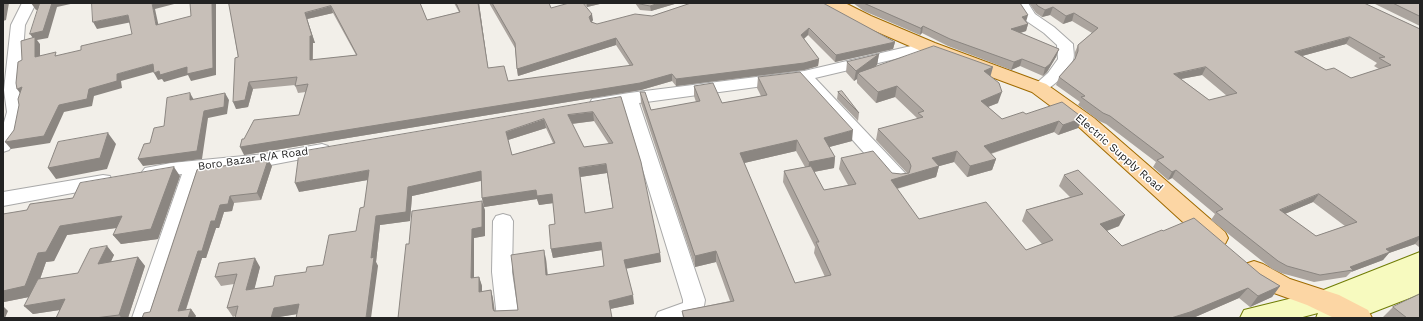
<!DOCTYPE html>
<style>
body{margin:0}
#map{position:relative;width:1423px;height:321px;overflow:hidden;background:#f2efe9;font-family:"Work Sans",sans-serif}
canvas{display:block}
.frame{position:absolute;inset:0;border:4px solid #222;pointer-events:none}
</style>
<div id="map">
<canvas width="1423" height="321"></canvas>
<div class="frame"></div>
</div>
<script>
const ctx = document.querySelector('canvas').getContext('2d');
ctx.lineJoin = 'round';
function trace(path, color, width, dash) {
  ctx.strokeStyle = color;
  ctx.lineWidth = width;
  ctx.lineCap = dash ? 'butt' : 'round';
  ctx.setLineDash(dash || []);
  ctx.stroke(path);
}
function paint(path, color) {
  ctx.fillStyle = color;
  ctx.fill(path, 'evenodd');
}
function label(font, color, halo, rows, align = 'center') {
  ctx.font = font + ' "Work Sans",sans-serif';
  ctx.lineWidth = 3;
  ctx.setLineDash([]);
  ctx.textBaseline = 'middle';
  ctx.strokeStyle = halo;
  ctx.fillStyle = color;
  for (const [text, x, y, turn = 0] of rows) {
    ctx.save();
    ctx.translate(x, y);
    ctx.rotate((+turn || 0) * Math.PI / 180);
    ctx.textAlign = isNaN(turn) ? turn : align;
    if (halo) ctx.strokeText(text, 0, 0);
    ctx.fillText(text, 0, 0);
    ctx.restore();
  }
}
const minor = new Path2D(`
 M 22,3 L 36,3 L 25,25 L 20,90 L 23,112 L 18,137 L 9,150 L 3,152 L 3,126 L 7,112 L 4,90 L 11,25 Z
 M 1014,3 L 1028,3 L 1035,14 L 1054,27 L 1073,44 C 1073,49 1075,56 1073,60 C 1068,73 1048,95 1033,92 L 1031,88 L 1048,73 L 1058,59 L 1057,45 L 1044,33 L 1025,20 Z
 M 928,42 L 933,44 L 936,47 L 933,50 L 815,78 L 905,173 L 907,178 L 905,183 L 898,184 L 891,183 L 800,81 L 639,103 L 705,300 C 704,305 704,311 700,315 C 693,321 665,318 655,318 L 658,312 L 683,303 L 683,300 L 623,105 L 598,108 L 592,107 L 590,103 L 592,99 L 629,93 L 804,71 Z
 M 322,144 L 328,146 L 331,150 L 328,154 L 265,166 L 201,172 L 154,318 L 132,318 L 182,174 L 151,178 L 145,176 L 142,172 L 145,168 L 171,163 L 265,154 Z
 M 103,175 L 110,176 L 112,181 L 110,186 L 3,206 L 3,192 Z
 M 503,214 L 510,216 L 513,221 L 512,272 L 519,318 L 497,318 L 492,272 L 493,221 L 496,216 Z`);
const secondary = new Path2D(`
 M 1420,252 L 1420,273 L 1417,274 L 1420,273 L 1420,294 L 1358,318 L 1316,318 L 1318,313 L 1299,318 L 1240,318 L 1244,310 L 1321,291 Z`);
const primary = new Path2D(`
 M 822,3 L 845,3 L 871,16 L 935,43 L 1046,84 L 1094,118 L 1225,232 L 1228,238 L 1225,244 L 1216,247 L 1207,244 L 1080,128 L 1032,92 L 921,51 L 859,24 L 825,7 Z
 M 1254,261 L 1263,264 L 1290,279 L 1339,295 L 1368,310 L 1372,318 L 1334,318 L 1307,305 L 1263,289 L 1245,278 L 1241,271 L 1245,264 Z`);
const wall = new Path2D(`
 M 229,3 L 420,3 L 427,20 L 459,12 L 454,3 L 479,3 L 488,68 L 508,81 L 630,66 L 616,45 L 518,76 L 517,69 L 515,48 L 489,3 L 549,3 L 551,8 L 593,20 L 592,22 L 597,24 L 652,16 L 691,3 L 895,42 L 893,49 L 835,62 L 808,35 L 804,39 L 819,59 L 818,66 L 804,70 L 676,86 L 672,81 L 641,90 L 244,155 L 244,139 L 299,115 L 306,92 L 298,93 L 295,85 L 253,89 L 248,107 L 236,109 L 238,57 ZM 333,13 L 356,55 L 313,60 L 313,43 L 315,43 L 307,19 Z
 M 584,3 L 604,3 L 587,7 Z
 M 635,3 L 678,3 L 651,11 L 640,10 Z
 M 853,3 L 1020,3 L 1026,21 L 1028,24 L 1026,31 L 1020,33 L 1059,49 L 1056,57 L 1047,72 L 1043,76 L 1020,66 L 1011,70 L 948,46 L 922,33 L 920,35 L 864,11 Z
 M 1029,3 L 1364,3 L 1420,29 L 1420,246 L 1419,247 L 1415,244 L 1389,253 L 1383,260 L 1351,272 L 1346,277 L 1314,282 L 1281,273 L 1272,269 L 1211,220 L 1215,214 L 1172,178 L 1168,180 L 1153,167 L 1156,162 L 1106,124 L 1099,121 L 1078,105 L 1080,102 L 1056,85 L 1059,77 L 1075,59 L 1075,52 L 1078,45 L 1092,33 L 1072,21 L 1063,24 L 1050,15 L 1042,17 L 1036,13 ZM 1346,44 L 1377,63 L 1374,66 L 1379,69 L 1351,78 L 1326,70 L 1302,56 ZM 1202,75 L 1227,96 L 1209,100 L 1181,79 ZM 1313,202 L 1345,226 L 1316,236 L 1285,214 Z
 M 1373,3 L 1420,3 L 1420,26 Z
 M 879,54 L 877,65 L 874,67 L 990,76 L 998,103 L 988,107 L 1002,119 L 1026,114 L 1083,118 L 1078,128 L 1058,135 L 1054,132 L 991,154 L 996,159 L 992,170 L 967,177 L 954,162 L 939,166 L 936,177 L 897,189 L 919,219 L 1026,250 L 1042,244 L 1022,221 L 1026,210 L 1070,197 L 1059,186 L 1064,175 L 1119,226 L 1107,231 L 1122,246 L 1163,231 L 1260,274 L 1280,286 L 1272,297 L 1250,307 L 1239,298 L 1193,318 L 683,318 L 682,311 L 730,301 L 716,262 L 695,267 L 641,103 L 640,92 L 651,110 L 696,102 L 694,96 L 694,86 L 722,103 L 761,96 L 757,88 L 758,77 L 852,141 L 829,147 L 835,157 L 834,168 L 814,172 L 824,190 L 848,185 L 839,169 L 841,158 L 892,173 L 901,174 L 907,173 L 876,140 L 878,129 L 917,119 L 917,118 L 895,97 L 876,103 L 857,83 L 857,79 L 854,81 L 846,72 L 847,62 ZM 796,151 L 805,167 L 784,171 L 783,182 L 815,247 L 814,253 L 825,277 L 795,283 L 744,163 Z
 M 838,92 L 859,113 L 858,121 L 837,99 Z
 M 621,97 L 660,253 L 661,262 L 626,268 L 634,304 L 610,309 L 398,318 L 409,244 L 485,210 L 485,236 L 474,238 L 474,278 L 479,277 L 482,286 L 482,292 L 491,290 L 493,299 L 495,311 L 518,310 L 546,259 L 548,275 L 604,266 L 602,250 L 553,258 L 551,249 L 555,224 L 553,203 L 539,205 L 537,199 L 484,207 L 482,198 L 481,181 L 412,196 L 410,221 L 380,225 L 376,262 L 378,266 L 297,314 L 279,317 L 279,318 L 235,318 L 235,316 L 233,317 L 227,308 L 234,284 L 221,286 L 215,277 L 260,267 L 254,289 L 273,286 L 323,265 L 356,231 L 364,207 L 368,180 L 299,192 ZM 594,121 L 609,144 L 584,147 L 572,124 ZM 546,128 L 553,143 L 512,155 L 508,140 ZM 607,173 L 613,209 L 585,213 L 580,177 Z
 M 268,160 L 272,166 L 261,200 L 234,203 L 232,211 L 224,212 L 219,228 L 216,228 L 206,258 L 202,258 L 186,310 L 191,309 L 196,316 L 150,312 L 197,170 Z
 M 180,176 L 158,239 L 121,244 L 113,235 L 117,228 L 67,235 L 54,261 L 46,262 L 40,279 L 78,273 L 107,246 L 114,255 L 110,262 L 138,257 L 145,266 L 128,318 L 56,318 L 60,310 L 33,314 L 24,306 L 29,297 L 4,302 L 27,210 L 73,198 Z
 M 1393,307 L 1420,318 L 1382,318 Z`);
const shadedWall = new Path2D(`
 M 3,3 L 9,3 L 6,20 L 3,21 Z
 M 31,3 L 42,3 L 45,8 L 36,10 Z
 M 52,3 L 75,3 L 57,7 L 48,38 L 37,40 L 40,44 L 40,64 L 35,57 L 35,41 L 30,34 Z
 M 152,3 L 178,3 L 155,9 L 160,32 L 156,25 Z
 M 212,3 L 216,3 L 216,75 L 191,81 L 188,75 L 164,82 L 162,79 L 158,80 L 154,73 L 159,71 Z
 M 478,3 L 479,3 L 489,75 L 488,68 Z
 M 587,3 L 604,3 L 587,7 Z
 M 659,3 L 678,3 L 651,11 L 650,6 Z
 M 331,6 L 333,13 L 307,19 L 315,43 L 313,43 L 312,67 L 310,60 L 310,36 L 305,13 Z
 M 1053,7 L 1050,15 L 1042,17 L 1045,10 Z
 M 1074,13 L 1072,21 L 1063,24 L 1066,16 Z
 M 592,14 L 593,20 L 590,24 L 589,17 Z
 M 128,15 L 132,22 L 97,29 L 93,22 Z
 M 1028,15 L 1026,22 L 1022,17 Z
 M 1028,24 L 1026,31 L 1008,37 L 1011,29 Z
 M 923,26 L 922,33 L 920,35 L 921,28 Z
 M 809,28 L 808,35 L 800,42 L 801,35 Z
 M 1350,37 L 1346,44 L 1291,59 L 1295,52 Z
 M 616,38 L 616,45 L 518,76 L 517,69 Z
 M 895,42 L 893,49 L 835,62 L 836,55 Z
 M 1059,49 L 1056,57 L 1047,72 L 1043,76 L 1045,68 Z
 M 879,54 L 877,65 L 862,76 L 858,73 L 857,79 L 854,81 L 856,71 Z
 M 819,59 L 818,66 L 804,70 L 676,86 L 676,79 Z
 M 1022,59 L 1020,66 L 1011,70 L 1014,62 Z
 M 153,64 L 157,71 L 121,81 L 122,88 L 94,96 L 92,106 L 64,112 L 50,143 L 11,149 L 5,142 L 59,105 L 117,74 Z
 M 993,67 L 990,78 L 984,71 Z
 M 1206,67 L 1202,75 L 1170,81 L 1174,74 Z
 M 3,73 L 4,74 L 3,85 Z
 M 672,74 L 672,81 L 641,90 L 244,155 L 240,147 Z
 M 249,82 L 253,89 L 248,107 L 236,109 L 233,102 Z
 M 897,86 L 895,97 L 876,103 L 878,92 Z
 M 22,87 L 22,96 L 17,89 Z
 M 1002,92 L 998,103 L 977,111 L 981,101 Z
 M 190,93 L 194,100 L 190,100 Z
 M 225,93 L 229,100 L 227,114 L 208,118 L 202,159 L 143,166 L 138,159 L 204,111 Z
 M 593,112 L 594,121 L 570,124 L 568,115 Z
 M 1083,118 L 1078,128 L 1058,135 L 1063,125 Z
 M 544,119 L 546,128 L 508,140 L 506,132 Z
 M 1059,121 L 1054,132 L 980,157 L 984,146 Z
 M 853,130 L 852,141 L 822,149 L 824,138 Z
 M 108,133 L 116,144 L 107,169 L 56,179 L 48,168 Z
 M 797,140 L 796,151 L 740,164 L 740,153 Z
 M 957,151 L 954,162 L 929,169 L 932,158 Z
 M 835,157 L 834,168 L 808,173 L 809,162 Z
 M 996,159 L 992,170 L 967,177 L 970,166 Z
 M 268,160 L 272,166 L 261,200 L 257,193 Z
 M 606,164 L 607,173 L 580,177 L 579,168 Z
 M 939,166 L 936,177 L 888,191 L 891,180 Z
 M 174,167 L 180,176 L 158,239 L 121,244 L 113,235 Z
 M 369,170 L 373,179 L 299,192 L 295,183 Z
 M 1176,170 L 1172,178 L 1168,180 L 1172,172 Z
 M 481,171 L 484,180 L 412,196 L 410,221 L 380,225 L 376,262 L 378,266 L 371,318 L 366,318 L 371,258 L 376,216 L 408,187 Z
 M 536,190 L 552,194 L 554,203 L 539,205 L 537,199 L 484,207 L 482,198 Z
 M 1319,194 L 1313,202 L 1275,218 L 1280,210 Z
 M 230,196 L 234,203 L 232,211 L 224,212 L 219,228 L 216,228 L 206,258 L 202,258 L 183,318 L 178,311 L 198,251 L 211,221 L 220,205 Z
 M 482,201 L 485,210 L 485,236 L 474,238 L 474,287 L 471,278 L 472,229 Z
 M 1125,215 L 1119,226 L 1095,235 L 1100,224 Z
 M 122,216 L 129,226 L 67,235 L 54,261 L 46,262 L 34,296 L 4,302 L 3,301 L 3,291 L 38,253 L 60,226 Z
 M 1420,236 L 1420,238 L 1415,244 L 1389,253 L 1383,260 L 1351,272 L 1353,270 L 1350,267 L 1386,249 Z
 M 601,242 L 602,250 L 553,258 L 551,249 Z
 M 107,246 L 114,255 L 106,273 L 98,264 Z
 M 544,250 L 546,259 L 548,284 L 546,275 Z
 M 716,251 L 716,262 L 695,267 L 695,256 Z
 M 660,253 L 661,262 L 625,269 L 624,260 Z
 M 138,257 L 145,266 L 128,318 L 122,318 L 119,315 Z
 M 255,258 L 260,267 L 252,299 L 246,290 Z
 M 479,277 L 482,286 L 482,301 L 479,292 Z
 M 1280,286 L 1272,297 L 1250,307 L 1258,296 Z
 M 1248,288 L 1239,298 L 1193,318 L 1171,318 Z
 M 491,290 L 493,299 L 495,318 L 493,309 Z
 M 633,295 L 634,304 L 610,309 L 609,301 Z
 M 65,299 L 73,308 L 33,314 L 24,306 Z
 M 299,304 L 304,313 L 279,317 L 279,318 L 271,318 L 274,308 Z
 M 4,307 L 8,311 L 5,318 L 3,318 L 3,310 Z
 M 191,309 L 196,316 L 195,318 L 188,318 Z`);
const building = new Path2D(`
 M 40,3 L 52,3 L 43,31 L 30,34 Z
 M 92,3 L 152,3 L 156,25 L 191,16 L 190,3 L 212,3 L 213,68 L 187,74 L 187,67 L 160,75 L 159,71 L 154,73 L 153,64 L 117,74 L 117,81 L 89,89 L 87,99 L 59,105 L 44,136 L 5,142 L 14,130 L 19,105 L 18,99 L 22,87 L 17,89 L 16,83 L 18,62 L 22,60 L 21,41 L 35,37 L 35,57 L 56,52 L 55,56 L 81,50 L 81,46 L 132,34 L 128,15 L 93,22 Z
 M 229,3 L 420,3 L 427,20 L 460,12 L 456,3 L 478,3 L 488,68 L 504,66 L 508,81 L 633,65 L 616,38 L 517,69 L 515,43 L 492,3 L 549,3 L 551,8 L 569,3 L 583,3 L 592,14 L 589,17 L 591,22 L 597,24 L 635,14 L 652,16 L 691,3 L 823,3 L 895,42 L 836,55 L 809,28 L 801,35 L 819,59 L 804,63 L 676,79 L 672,74 L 640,83 L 240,147 L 242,139 L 244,139 L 254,120 L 299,115 L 308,84 L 295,86 L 297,77 L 249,82 L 245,100 L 233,102 L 235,58 L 238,57 ZM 331,6 L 357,55 L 310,60 L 310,36 L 312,36 L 305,13 Z
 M 639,3 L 659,3 L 650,6 L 640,4 Z
 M 864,3 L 1020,3 L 1028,15 L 1022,17 L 1028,24 L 1011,29 L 1059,49 L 1050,64 L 1045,68 L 1022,59 L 1014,62 L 950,39 L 923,26 L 921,28 Z
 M 1036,3 L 1364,3 L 1420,29 L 1420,236 L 1386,249 L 1390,252 L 1350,267 L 1353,270 L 1320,275 L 1287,266 L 1278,261 L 1216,212 L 1223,209 L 1176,170 L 1172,172 L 1157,160 L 1164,157 L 1110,116 L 1103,113 L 1081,97 L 1085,96 L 1059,77 L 1075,59 L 1078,51 L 1078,45 L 1098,28 L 1074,13 L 1066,16 L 1053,7 L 1045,10 L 1038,6 ZM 1350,37 L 1385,57 L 1379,58 L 1391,65 L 1351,78 L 1334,68 L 1326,70 L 1295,52 ZM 1206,67 L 1237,93 L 1209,100 L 1174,74 ZM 1319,194 L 1357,222 L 1316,236 L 1280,210 Z
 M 1393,3 L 1420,3 L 1420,16 Z
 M 934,46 L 993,67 L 984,71 L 999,83 L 1002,92 L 981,101 L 1002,119 L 1023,112 L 1026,114 L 1062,102 L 1083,118 L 1063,125 L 1059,121 L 984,146 L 996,159 L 970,166 L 957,151 L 932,158 L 939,166 L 891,180 L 919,219 L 986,202 L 1026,250 L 1053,240 L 1026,210 L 1083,194 L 1064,175 L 1078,170 L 1125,215 L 1100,224 L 1122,246 L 1162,230 L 1163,231 L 1194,218 L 1260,274 L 1280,286 L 1258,296 L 1248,288 L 1190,312 L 1171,318 L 684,318 L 682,311 L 734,301 L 716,251 L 695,256 L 640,92 L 645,92 L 651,110 L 700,101 L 694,86 L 713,83 L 722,103 L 767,95 L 758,77 L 800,72 L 853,130 L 824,138 L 835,157 L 809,162 L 797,140 L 740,153 L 795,283 L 831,275 L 816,242 L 819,242 L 784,171 L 811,166 L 824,190 L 856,184 L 841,158 L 873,151 L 892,173 L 901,174 L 909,173 L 911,166 L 909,161 L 878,129 L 923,117 L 918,113 L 924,111 L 897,86 L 878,92 L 858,73 Z
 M 879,54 L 856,71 L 847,62 Z
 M 842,91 L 859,113 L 838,92 Z
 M 190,93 L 190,100 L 225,93 L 224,107 L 204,111 L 197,151 L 138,159 L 144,144 L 150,143 L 154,128 L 164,126 L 167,98 Z
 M 621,97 L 641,162 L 660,253 L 624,260 L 633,295 L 609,301 L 612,318 L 398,318 L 406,244 L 409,244 L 412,211 L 482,201 L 482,227 L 472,229 L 471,278 L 479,277 L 479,292 L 491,290 L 493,309 L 494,311 L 518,310 L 511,255 L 544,250 L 546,275 L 604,266 L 601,242 L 551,249 L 549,225 L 555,224 L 552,194 L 537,196 L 536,190 L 482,198 L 481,171 L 408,187 L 406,212 L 376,216 L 371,258 L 374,257 L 366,318 L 296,318 L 299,304 L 274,308 L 271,318 L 235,318 L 238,306 L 227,308 L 237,274 L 215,277 L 219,263 L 255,258 L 246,290 L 273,286 L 275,276 L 306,272 L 307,267 L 323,265 L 329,235 L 356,231 L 360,208 L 364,207 L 369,170 L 295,183 L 299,152 ZM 593,112 L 613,143 L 584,147 L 568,115 ZM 544,119 L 555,143 L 512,155 L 506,132 ZM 606,164 L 613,208 L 585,213 L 579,168 Z
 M 108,133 L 100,158 L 48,168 L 58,142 Z
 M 268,160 L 257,193 L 230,196 L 228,204 L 220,205 L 215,221 L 211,221 L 202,251 L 198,251 L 178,311 L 191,309 L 188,318 L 142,318 L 144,313 L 150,312 L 197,170 Z
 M 174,167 L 151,229 L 113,235 L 122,216 L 60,226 L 46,252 L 38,253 L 25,286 L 3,291 L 3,214 L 27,210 L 30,204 L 73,198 L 80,183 Z
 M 107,246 L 98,264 L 138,257 L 119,315 L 95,318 L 56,318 L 65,299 L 24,306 L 38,279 L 78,273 L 90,249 Z
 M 1420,294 L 1420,318 L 1407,318 L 1393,307 Z`);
const streetNames = [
 ["Electric Supply Road",1119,153,41],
 ["Boro Bazar R/A Road",253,159,-8]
];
trace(minor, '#a9a9a9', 2);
trace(secondary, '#707d05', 2);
trace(primary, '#a06b00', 2);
paint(minor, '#fff');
paint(secondary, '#f7fabf');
paint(primary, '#fcd6a4');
paint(wall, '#aba49e');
paint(shadedWall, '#8b8681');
paint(building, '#c7bfb8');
trace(building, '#8b8681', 1);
label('11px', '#222', '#fff', streetNames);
</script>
